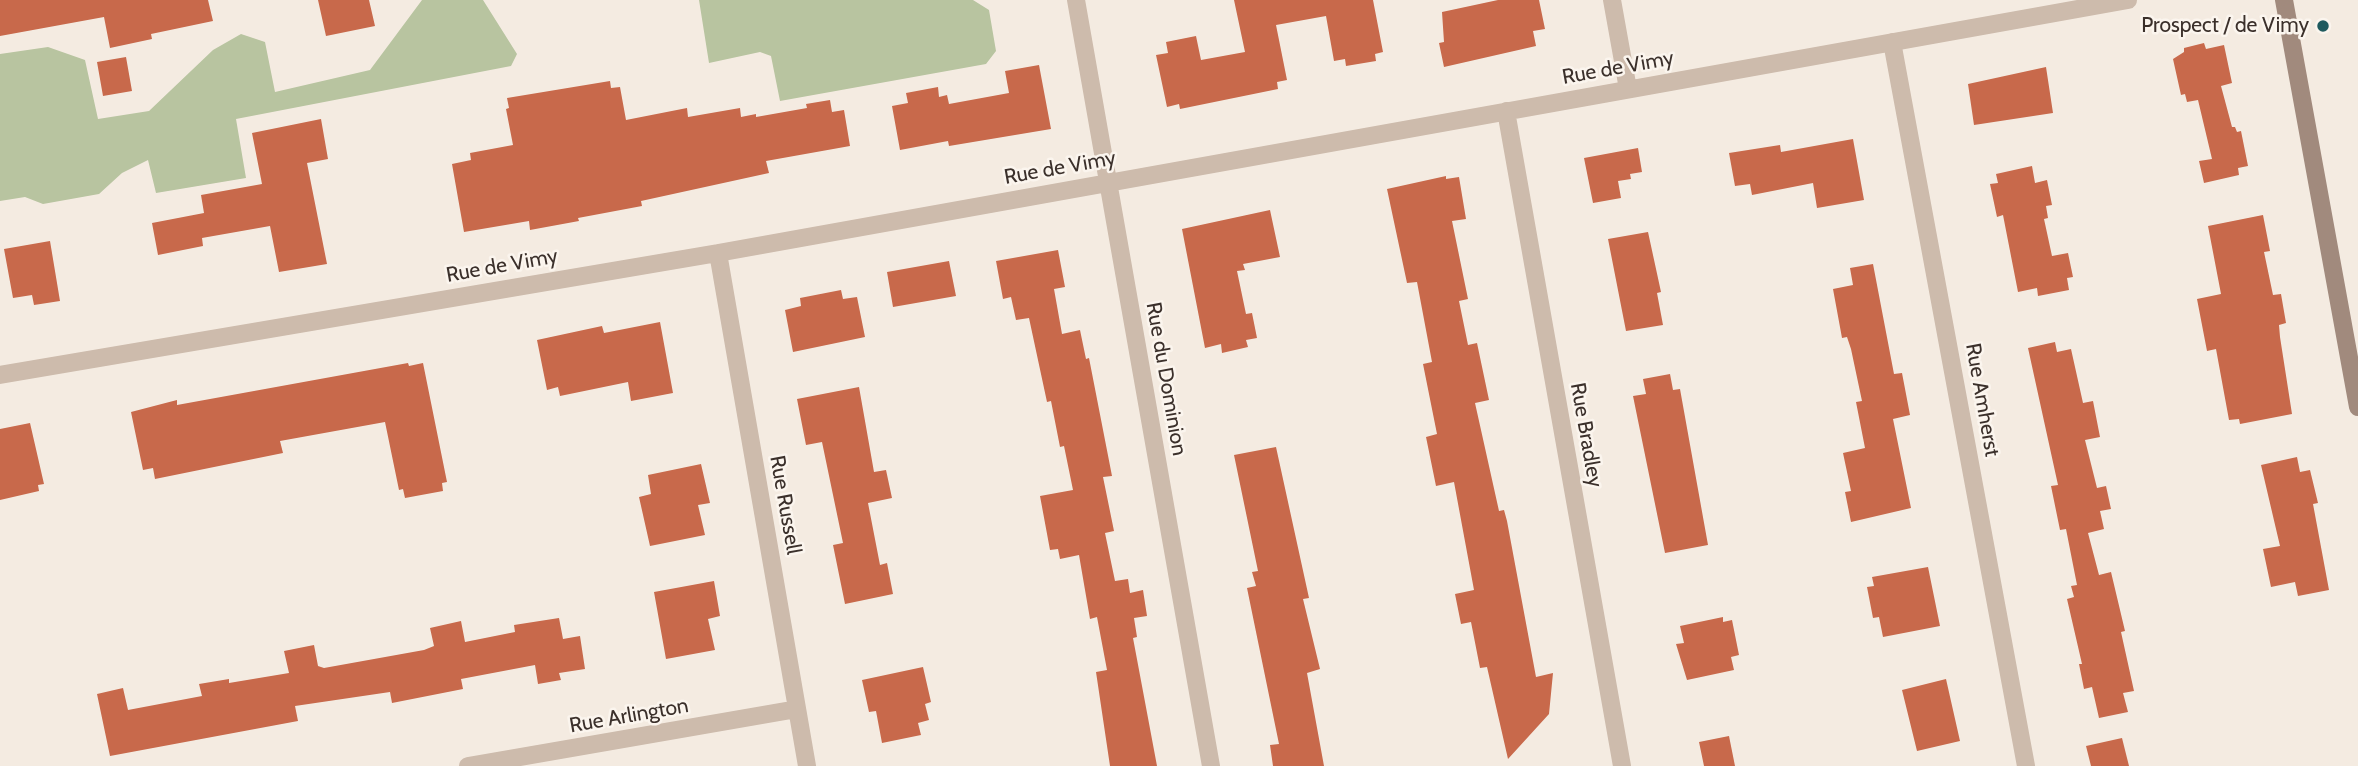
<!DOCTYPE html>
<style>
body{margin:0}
canvas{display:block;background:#f4ebe1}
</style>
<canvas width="2358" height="766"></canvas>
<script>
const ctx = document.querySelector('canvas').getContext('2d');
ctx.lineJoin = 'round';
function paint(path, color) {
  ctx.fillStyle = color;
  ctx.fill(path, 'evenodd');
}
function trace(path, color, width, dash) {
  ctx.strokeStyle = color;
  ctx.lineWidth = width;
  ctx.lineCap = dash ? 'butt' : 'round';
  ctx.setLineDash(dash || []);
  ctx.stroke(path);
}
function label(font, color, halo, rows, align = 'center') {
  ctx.font = font + ' Cabin,sans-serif';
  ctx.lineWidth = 5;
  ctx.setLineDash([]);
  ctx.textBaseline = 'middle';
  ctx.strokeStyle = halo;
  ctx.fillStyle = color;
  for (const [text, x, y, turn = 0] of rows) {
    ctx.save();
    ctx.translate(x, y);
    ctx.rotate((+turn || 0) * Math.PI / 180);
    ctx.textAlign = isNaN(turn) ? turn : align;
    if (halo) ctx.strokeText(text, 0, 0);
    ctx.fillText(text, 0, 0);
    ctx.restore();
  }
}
const green = new Path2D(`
 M 422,0 L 483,0 L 517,54 L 511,66 L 236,119 L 246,178 L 156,193 L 148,160 L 122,173 L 99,194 L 43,204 L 25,197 L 0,201 L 0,54 L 48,47 L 85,60 L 98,119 L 149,111 L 213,50 L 241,34 L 265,42 L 275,92 L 370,70 Z
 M 699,0 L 973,0 L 989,10 L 996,51 L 986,64 L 780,101 L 771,56 L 760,52 L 709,63 Z`);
const building = new Path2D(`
 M 0,0 L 208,0 L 213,21 L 151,34 L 152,39 L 110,48 L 104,17 L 0,36 Z
 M 318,0 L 369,0 L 375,26 L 326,36 Z
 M 1234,0 L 1373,0 L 1383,52 L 1375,54 L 1376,61 L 1346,66 L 1345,59 L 1334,61 L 1326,16 L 1276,25 L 1287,80 L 1277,82 L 1278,89 L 1180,109 L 1179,104 L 1167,107 L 1156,55 L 1168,53 L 1166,42 L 1196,36 L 1201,60 L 1245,52 Z
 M 1498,0 L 1539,0 L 1545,29 L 1533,31 L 1536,46 L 1444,67 L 1439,43 L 1444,42 L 1442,12 Z
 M 2204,43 L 2206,49 L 2224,45 L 2232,83 L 2221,86 L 2232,127 L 2235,127 L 2237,132 L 2241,131 L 2248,166 L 2238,168 L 2239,175 L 2204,183 L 2199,161 L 2212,159 L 2198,100 L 2187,102 L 2185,94 L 2181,95 L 2173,59 L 2184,52 L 2184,48 Z
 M 126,57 L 132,91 L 103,96 L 97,62 Z
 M 1039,65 L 1051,129 L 949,146 L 948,141 L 900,150 L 892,106 L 908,103 L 906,93 L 938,87 L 939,97 L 947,95 L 949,104 L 1009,93 L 1005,71 Z
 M 2046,67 L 2053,113 L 1974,125 L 1968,84 Z
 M 610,81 L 611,88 L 620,87 L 626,120 L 687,108 L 688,117 L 740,108 L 741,117 L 756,114 L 756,117 L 807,108 L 806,104 L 830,100 L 832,112 L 844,110 L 850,146 L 766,161 L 769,173 L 641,201 L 642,206 L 578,218 L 579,221 L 530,230 L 529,221 L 464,232 L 452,164 L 471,160 L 470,153 L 513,145 L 506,109 L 509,108 L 507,98 Z
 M 321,119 L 328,159 L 307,163 L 327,264 L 279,272 L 270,226 L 202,238 L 203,246 L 158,255 L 152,223 L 204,213 L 201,195 L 262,184 L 252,133 Z
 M 1853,139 L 1864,200 L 1817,208 L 1813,183 L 1752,195 L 1750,184 L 1735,186 L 1729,153 L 1780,145 L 1781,152 Z
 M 1638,148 L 1642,172 L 1630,174 L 1631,179 L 1618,181 L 1621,198 L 1593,203 L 1584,158 Z
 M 2032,166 L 2035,183 L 2047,180 L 2052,205 L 2046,206 L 2048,218 L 2044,219 L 2052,256 L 2068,253 L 2073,277 L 2067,278 L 2069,290 L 2038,296 L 2037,288 L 2018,292 L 2003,215 L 1997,217 L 1990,184 L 1998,183 L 1996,174 Z
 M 1446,176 L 1446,179 L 1459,177 L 1466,219 L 1452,221 L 1468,299 L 1459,301 L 1468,345 L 1477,343 L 1489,400 L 1475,403 L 1499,511 L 1504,510 L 1507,521 L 1536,677 L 1553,673 L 1549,714 L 1508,759 L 1487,667 L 1480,668 L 1471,622 L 1461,624 L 1455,594 L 1474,590 L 1454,482 L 1436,486 L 1426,437 L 1437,434 L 1423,364 L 1432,362 L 1417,282 L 1407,283 L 1387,189 Z
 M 1270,210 L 1280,257 L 1243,264 L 1245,270 L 1237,271 L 1246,314 L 1252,313 L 1257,338 L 1246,340 L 1248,347 L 1222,353 L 1221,344 L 1205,348 L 1182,229 Z
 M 2263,215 L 2270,251 L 2264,252 L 2273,295 L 2281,294 L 2286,323 L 2279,325 L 2280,337 L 2292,414 L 2240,424 L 2239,419 L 2229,420 L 2216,349 L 2207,351 L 2197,299 L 2221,294 L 2208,226 Z
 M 1648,232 L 1661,292 L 1657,293 L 1663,325 L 1626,331 L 1608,239 Z
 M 50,241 L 60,301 L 34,305 L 32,295 L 13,298 L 4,249 Z
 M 1058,250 L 1065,287 L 1054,289 L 1062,334 L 1080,330 L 1086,359 L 1089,358 L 1112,476 L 1103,477 L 1114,531 L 1105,533 L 1115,581 L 1128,579 L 1130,593 L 1143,590 L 1147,616 L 1134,618 L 1137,637 L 1133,638 L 1157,766 L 1110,766 L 1096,672 L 1107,670 L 1097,617 L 1090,619 L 1079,555 L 1060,559 L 1058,549 L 1050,550 L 1040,496 L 1073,490 L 1064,446 L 1060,447 L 1051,401 L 1047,402 L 1029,318 L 1016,320 L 1011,297 L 1003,299 L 996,261 Z
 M 949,261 L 956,296 L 893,307 L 887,272 Z
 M 1873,264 L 1894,374 L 1902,373 L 1910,415 L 1893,419 L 1911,508 L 1851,522 L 1845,492 L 1851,491 L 1843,453 L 1865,448 L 1856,402 L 1862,401 L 1851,349 L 1847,337 L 1842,338 L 1833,289 L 1853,285 L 1850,268 Z
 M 841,290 L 843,299 L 857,297 L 865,337 L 793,352 L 785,310 L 801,306 L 800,298 Z
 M 660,322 L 673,393 L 631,401 L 628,382 L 560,396 L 558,387 L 547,390 L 537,340 L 602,326 L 604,333 Z
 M 2055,342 L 2057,352 L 2071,349 L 2083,403 L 2093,401 L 2100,437 L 2085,440 L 2097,488 L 2106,486 L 2111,509 L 2100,511 L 2104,529 L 2088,533 L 2099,575 L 2111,572 L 2125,631 L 2121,632 L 2134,691 L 2123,693 L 2128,712 L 2099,718 L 2092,687 L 2084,689 L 2079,664 L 2082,664 L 2067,599 L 2074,597 L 2071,586 L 2077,585 L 2066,529 L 2060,530 L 2051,486 L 2058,485 L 2028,348 Z
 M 408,363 L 409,366 L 423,363 L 447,482 L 442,483 L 443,491 L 405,498 L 403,489 L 399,490 L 385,422 L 280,441 L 283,453 L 155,479 L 153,468 L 143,470 L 131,412 L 177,400 L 177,405 Z
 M 1670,374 L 1673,390 L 1680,389 L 1708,545 L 1665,553 L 1633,396 L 1646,394 L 1643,379 Z
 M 859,387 L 874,472 L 886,470 L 892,498 L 868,503 L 880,565 L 887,563 L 893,594 L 845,604 L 833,545 L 843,543 L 822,442 L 806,445 L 797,399 Z
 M 30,423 L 44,484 L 38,485 L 39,491 L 0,500 L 0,429 Z
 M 1276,447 L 1309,598 L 1303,599 L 1320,669 L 1307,673 L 1324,766 L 1273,766 L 1270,745 L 1279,744 L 1247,588 L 1256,586 L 1252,572 L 1258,571 L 1234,455 Z
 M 2297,457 L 2300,472 L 2310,470 L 2318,503 L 2313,504 L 2329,590 L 2298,596 L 2295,582 L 2271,587 L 2263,549 L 2280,546 L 2261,465 Z
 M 701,464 L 710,503 L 698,505 L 705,535 L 650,546 L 639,497 L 651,494 L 648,475 Z
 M 1928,567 L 1940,626 L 1883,637 L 1879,617 L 1873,618 L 1867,587 L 1874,586 L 1872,577 Z
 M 714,581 L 720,616 L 708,619 L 715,650 L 666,659 L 654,592 Z
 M 1723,617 L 1723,622 L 1732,620 L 1739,655 L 1731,657 L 1734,670 L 1687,680 L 1676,644 L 1684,643 L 1680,626 Z
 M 559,618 L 563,639 L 580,636 L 585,669 L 559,673 L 561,680 L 538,684 L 535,665 L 461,679 L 463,689 L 392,703 L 390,692 L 295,706 L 298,721 L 110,756 L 97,694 L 123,688 L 128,710 L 202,696 L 199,684 L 229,679 L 229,683 L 289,673 L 284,651 L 314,645 L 318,666 L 324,668 L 424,650 L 434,646 L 430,628 L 461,621 L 465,642 L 515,632 L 514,625 Z
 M 923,667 L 931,702 L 925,704 L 929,720 L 918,723 L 921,735 L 882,743 L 876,711 L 869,712 L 862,680 Z
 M 1946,679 L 1960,741 L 1917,751 L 1902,690 Z
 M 1729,736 L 1735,766 L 1704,766 L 1699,742 Z
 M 2122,738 L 2129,766 L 2091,766 L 2086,746 Z`);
const street = new Path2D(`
 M 1076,0 L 1211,766
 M 1612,0 L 1628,89
 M 1892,42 L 2026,766
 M 1506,111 L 1622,766
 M 718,253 L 807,766
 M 0,375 L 718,253 L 2128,0
 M 468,766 L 797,709`);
const secondary = new Path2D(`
 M 2284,0 L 2358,407`);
const markers = [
 [2323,26,7,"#1f5a5e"]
];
const poiNames = [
 ["Prospect / de Vimy",2309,26]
];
const streetNames = [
 ["Rue de Vimy",1618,68,-10],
 ["Rue de Vimy",1060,168,-10],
 ["Rue de Vimy",502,266,-10],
 ["Rue du Dominion",1166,379,80],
 ["Rue Amherst",1982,400,80],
 ["Rue Bradley",1586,435,80],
 ["Rue Russell",785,505,80],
 ["Rue Arlington",629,716,-10]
];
paint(green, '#b8c4a0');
paint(building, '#c8694b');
trace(street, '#cdbbac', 18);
trace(secondary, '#a18a7d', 18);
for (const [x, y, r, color] of markers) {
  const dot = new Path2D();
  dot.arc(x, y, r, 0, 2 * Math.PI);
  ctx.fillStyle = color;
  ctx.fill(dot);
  trace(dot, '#fbf5ee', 2.5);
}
label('21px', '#3b302b', '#fbf5ee', poiNames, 'right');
label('21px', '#3b302b', '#fbf5ee', streetNames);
</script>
